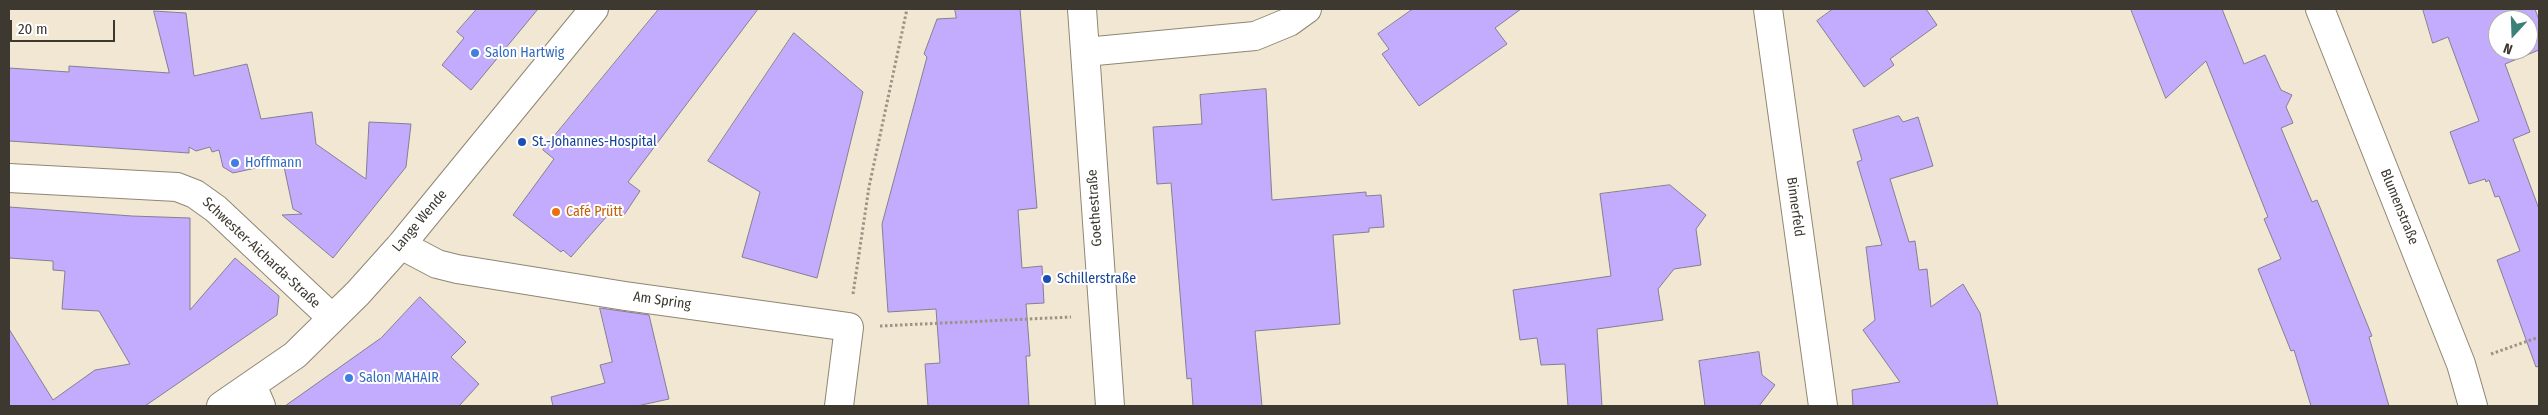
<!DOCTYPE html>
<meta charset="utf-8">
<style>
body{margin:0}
#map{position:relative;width:2548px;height:415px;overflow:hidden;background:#f2e7d3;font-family:"Fira Sans Condensed",sans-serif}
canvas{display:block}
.frame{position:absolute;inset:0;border:10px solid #3d3931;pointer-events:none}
.north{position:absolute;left:2488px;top:10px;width:50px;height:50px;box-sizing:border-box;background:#fff;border:1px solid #b1b0ad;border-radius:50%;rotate:200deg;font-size:14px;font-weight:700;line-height:20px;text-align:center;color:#3d3931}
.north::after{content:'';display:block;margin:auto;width:18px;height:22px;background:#3b8179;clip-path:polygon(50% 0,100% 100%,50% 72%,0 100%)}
.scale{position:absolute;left:10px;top:20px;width:105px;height:22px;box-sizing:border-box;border:2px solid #3d3931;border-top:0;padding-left:6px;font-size:15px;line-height:18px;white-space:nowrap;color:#3d3931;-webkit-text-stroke:4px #fff;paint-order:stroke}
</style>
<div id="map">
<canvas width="2548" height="415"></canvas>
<div class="frame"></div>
<div class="north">N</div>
<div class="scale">20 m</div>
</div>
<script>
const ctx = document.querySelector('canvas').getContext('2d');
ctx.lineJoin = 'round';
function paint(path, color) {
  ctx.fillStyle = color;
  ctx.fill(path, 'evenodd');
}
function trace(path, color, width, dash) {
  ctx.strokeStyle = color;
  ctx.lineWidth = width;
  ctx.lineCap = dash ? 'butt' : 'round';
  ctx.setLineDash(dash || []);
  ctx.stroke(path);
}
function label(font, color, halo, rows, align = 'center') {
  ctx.font = font + ' "Fira Sans Condensed",sans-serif';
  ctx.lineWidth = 4;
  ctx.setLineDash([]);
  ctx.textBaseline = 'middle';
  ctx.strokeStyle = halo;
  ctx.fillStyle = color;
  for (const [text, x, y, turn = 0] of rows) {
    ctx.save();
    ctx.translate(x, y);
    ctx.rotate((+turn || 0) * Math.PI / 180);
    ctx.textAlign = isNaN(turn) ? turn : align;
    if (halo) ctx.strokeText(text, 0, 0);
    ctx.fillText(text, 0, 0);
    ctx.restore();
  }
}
const building = new Path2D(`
 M 477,9 L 538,9 L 471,90 L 442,65 L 464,38 L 457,32 Z
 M 659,9 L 758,9 L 628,182 L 640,191 L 624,215 L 615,207 L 571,257 L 563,250 L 561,252 L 513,215 L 554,159 L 543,150 Z
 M 955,9 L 1020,9 L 1037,208 L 1018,210 L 1022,268 L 1042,266 L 1044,303 L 1026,304 L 1030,356 L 1026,356 L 1029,406 L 928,406 L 925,364 L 940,363 L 936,309 L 888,312 L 882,224 L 927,57 L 924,54 L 937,19 L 956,18 Z
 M 1413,9 L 1521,9 L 1495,28 L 1507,44 L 1419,106 L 1382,54 L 1389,49 L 1378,34 Z
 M 1833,9 L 1926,9 L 1937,25 L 1890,59 L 1894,65 L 1864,87 L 1817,21 Z
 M 2131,9 L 2222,9 L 2244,64 L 2265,55 L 2281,90 L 2292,95 L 2286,107 L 2293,123 L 2281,128 L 2312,202 L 2317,200 L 2372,336 L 2369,337 L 2389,406 L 2311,406 L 2294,350 L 2291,351 L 2258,269 L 2281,259 L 2264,219 L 2268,217 L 2206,61 L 2166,98 Z
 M 2423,9 L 2535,9 L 2539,20 L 2539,50 L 2505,64 L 2530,132 L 2513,139 L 2539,209 L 2539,366 L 2536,367 L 2497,260 L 2520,251 L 2499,196 L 2495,197 L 2489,180 L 2486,182 L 2485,179 L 2469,184 L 2450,132 L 2479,121 L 2448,37 L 2433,43 ZM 2498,20 L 2528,20 L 2528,50 L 2498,50 Z
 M 154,11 L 186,13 L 194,76 L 247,64 L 261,119 L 312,112 L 316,144 L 366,179 L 369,122 L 411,124 L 406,167 L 333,258 L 282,215 L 302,214 L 293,209 L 283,162 L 233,173 L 223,167 L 219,150 L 212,152 L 210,147 L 196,151 L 189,147 L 189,153 L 9,141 L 9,68 L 69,72 L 69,66 L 169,73 Z
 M 794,33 L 863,92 L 817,278 L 742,257 L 760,192 L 708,161 Z
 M 1266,89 L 1272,200 L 1366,192 L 1366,196 L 1381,195 L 1384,227 L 1369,228 L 1369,232 L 1333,235 L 1340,324 L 1255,331 L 1262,406 L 1193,406 L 1191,378 L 1187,379 L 1171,183 L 1157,184 L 1153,127 L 1202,124 L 1200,95 Z
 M 1899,116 L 1903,122 L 1918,117 L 1933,166 L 1890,179 L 1909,242 L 1915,241 L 1919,270 L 1927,269 L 1931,307 L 1963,284 L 1980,313 L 1998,406 L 1853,406 L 1852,390 L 1900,382 L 1863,330 L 1875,320 L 1866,247 L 1882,245 L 1857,162 L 1862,160 L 1853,130 Z
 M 1670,185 L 1706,215 L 1696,229 L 1701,265 L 1674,269 L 1658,289 L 1663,320 L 1597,329 L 1602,406 L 1568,406 L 1565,364 L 1541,365 L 1537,338 L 1520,340 L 1513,290 L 1611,276 L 1600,194 Z
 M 9,207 L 132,216 L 190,218 L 190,310 L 235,258 L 279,296 L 277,315 L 145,406 L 9,406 L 9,329 L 53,400 L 95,370 L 130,364 L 99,311 L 62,309 L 65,271 L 53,270 L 53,261 L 9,258 Z
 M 420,297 L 466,342 L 451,357 L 479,384 L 459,406 L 285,406 L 381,338 Z
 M 600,308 L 649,315 L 669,399 L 637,406 L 553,406 L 551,397 L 605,383 L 600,365 L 612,362 Z
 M 1759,352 L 1762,375 L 1775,385 L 1759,406 L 1705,406 L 1699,361 Z`);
const path = new Path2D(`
 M 853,294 L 869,187 L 907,9
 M 880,326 L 1071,317
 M 2491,354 L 2539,337`);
const minor = new Path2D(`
 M 1082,9 L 1110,406
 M 1768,9 L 1823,406
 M 2320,9 L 2461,364 L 2473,406
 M 1085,52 L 1255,36 L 1289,22 L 1307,9
 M 9,178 L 177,187 L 195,194 L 216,209 L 332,318
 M 401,245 L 437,264 L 457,269 L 625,296 L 849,327 L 839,406
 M 252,385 L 261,406
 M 221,406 L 295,355 L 358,293 L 401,245 L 594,9`);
const markers = [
 [475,53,5,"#3f7fe0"],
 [522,142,5,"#1a4fb4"],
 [235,163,5,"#3f7fe0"],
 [556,212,5,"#e8710a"],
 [1047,279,5,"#1a4fb4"],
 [349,378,5,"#3f7fe0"]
];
const shopNames = [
 ["Salon Hartwig",485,53],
 ["Hoffmann",245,163],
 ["Salon MAHAIR",359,378]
];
const transitNames = [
 ["St.-Johannes-Hospital",532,142],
 ["Schillerstraße",1057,279]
];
const streetNames = [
 ["Binnerfeld",1795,207,82],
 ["Blumenstraße",2399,207,68],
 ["Goethestraße",1095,208,-94],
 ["Lange Wende",420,221,-50],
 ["Schwester-Aicharda-Straße",261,253,43],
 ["Am Spring",662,301,8]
];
const foodNames = [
 ["Café Prütt",566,212]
];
paint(building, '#c3acfd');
trace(building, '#837f92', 1);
trace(minor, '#8f8673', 30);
trace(path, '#9b9385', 3, [2.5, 2.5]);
trace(minor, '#fff', 28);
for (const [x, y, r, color] of markers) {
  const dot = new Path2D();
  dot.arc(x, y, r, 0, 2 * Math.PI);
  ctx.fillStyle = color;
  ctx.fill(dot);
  trace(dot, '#fff', 2);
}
label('14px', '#366cbe', '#fff', shopNames, 'left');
label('14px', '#164399', '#fff', transitNames, 'left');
label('14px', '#3d3931', '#fff', streetNames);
label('14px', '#c56008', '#fff', foodNames, 'left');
</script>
